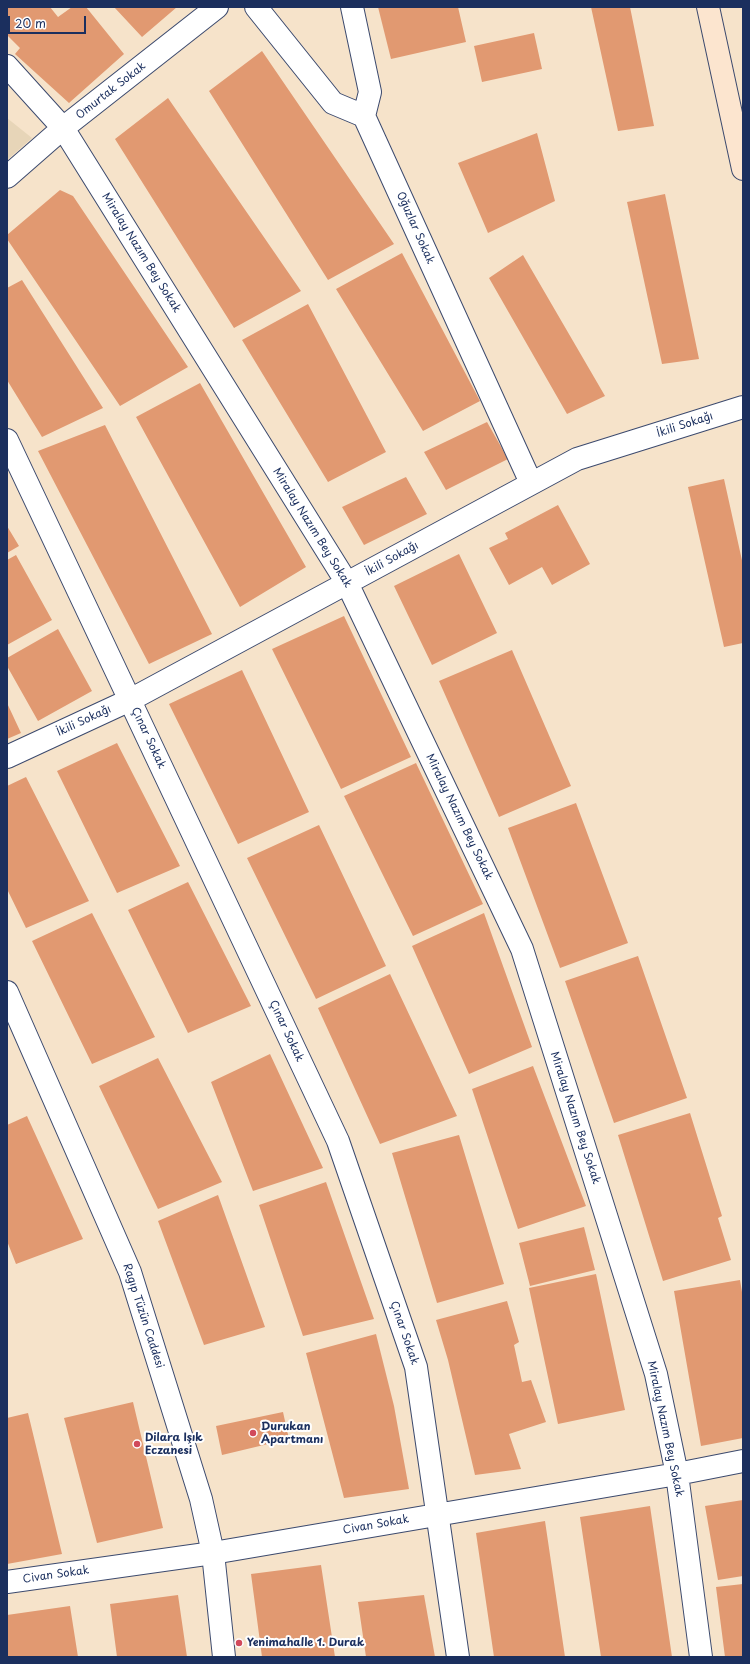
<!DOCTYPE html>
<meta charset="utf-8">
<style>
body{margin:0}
#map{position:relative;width:750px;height:1664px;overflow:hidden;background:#f6e3ca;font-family:"Playpen Sans",sans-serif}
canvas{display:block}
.frame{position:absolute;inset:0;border:8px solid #1b2f5e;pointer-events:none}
.scale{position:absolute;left:8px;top:16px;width:78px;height:18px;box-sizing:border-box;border:2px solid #1b2f5e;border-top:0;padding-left:5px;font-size:12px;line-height:14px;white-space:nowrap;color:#1b2f5e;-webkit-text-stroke:3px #fff;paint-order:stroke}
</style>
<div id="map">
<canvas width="750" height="1664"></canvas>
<div class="frame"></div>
<div class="scale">20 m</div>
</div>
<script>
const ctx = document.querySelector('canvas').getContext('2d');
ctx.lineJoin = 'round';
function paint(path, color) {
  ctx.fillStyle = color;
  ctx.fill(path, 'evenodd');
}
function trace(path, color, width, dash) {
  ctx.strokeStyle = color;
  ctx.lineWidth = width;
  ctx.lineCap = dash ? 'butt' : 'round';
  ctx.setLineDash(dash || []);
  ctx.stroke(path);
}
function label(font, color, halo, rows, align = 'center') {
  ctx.font = font + ' "Playpen Sans",sans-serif';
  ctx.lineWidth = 4;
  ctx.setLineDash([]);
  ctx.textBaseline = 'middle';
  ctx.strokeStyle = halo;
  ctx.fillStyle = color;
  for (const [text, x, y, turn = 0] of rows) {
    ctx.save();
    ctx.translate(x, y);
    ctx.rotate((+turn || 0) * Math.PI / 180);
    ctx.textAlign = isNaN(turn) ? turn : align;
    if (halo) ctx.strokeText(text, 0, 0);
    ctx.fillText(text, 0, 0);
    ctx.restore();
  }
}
const built = new Path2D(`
 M 7,118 L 32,138 L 7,160 Z`);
const building = new Path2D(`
 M 7,7 L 50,7 L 58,17 L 72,7 L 86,7 L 124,54 L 69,103 L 15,54 L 20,48 L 7,35 Z
 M 114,7 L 177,7 L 142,37 Z
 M 378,7 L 458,7 L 466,42 L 391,59 Z
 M 591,7 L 630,7 L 654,126 L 618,131 Z
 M 534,33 L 542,69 L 482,82 L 474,46 Z
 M 262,51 L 394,244 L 328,280 L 209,91 Z
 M 168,98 L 301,291 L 234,328 L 115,139 Z
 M 537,133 L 555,201 L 488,233 L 458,163 Z
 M 60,190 L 73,196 L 188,367 L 120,406 L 7,239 L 7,235 Z
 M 665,194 L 699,359 L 662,364 L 627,202 Z
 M 402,253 L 480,401 L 423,431 L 336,289 Z
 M 523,255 L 605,396 L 567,414 L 489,278 Z
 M 22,280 L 103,408 L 42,437 L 7,380 L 7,288 Z
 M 308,304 L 386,452 L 328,482 L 242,340 Z
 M 200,383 L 306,567 L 240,607 L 136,417 Z
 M 487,422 L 508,459 L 446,490 L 424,452 Z
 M 105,425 L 212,634 L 149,664 L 38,451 Z
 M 406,477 L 427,514 L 364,545 L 342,507 Z
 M 724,479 L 743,565 L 743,643 L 724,647 L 688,487 Z
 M 558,505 L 590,564 L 552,585 L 542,567 L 509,585 L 489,548 L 508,539 L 505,533 Z
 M 7,526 L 19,546 L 7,553 Z
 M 459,554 L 497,633 L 432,665 L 394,586 Z
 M 16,555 L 52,620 L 7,645 L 7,560 Z
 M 344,616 L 411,757 L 341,789 L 272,649 Z
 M 58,629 L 92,691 L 38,721 L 7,666 L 7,658 Z
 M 512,650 L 571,786 L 499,817 L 439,681 Z
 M 242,670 L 309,812 L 238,844 L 169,704 Z
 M 7,703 L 21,733 L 7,739 Z
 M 117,743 L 180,866 L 117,893 L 57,771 Z
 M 416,763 L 483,904 L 413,936 L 344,796 Z
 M 26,777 L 89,901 L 26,928 L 7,889 L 7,786 Z
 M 576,803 L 628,943 L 560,968 L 508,828 Z
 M 319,825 L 386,966 L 316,999 L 247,858 Z
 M 188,882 L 251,1006 L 188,1033 L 128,910 Z
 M 92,913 L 155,1037 L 92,1064 L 32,941 Z
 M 484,913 L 532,1047 L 469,1074 L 412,946 Z
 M 638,956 L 687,1098 L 614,1123 L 565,981 Z
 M 390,974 L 457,1116 L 380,1144 L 318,1008 Z
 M 270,1054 L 323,1168 L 253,1191 L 211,1082 Z
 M 158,1058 L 222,1182 L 158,1209 L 99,1086 Z
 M 533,1066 L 586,1206 L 518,1229 L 472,1089 Z
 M 690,1113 L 722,1216 L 718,1218 L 731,1260 L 663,1281 L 618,1135 Z
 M 27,1116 L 83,1239 L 16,1264 L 7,1241 L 7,1125 Z
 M 459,1135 L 504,1284 L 437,1303 L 392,1153 Z
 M 326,1182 L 374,1319 L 303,1336 L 259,1205 Z
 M 218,1195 L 265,1327 L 204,1345 L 158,1221 Z
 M 584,1227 L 595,1270 L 530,1286 L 519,1243 Z
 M 596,1274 L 625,1410 L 558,1424 L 529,1288 Z
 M 740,1280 L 743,1298 L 743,1438 L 701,1446 L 674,1291 Z
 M 507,1301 L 519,1342 L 514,1345 L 522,1382 L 531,1380 L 546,1422 L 509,1434 L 521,1469 L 475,1475 L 448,1360 L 436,1320 Z
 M 376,1334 L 394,1406 L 409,1489 L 344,1498 L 306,1353 Z
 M 133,1402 L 163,1528 L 97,1543 L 64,1418 Z
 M 283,1412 L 289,1439 L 222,1455 L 216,1426 Z
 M 28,1413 L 62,1554 L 7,1564 L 7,1418 Z
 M 743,1500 L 743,1576 L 718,1580 L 705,1506 Z
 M 650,1506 L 672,1657 L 601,1657 L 580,1517 Z
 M 545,1521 L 565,1657 L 494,1657 L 476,1533 Z
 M 321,1565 L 335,1657 L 262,1657 L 251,1574 Z
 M 743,1584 L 743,1657 L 725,1657 L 716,1587 Z
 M 178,1595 L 187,1657 L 117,1657 L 110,1604 Z
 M 424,1595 L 435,1657 L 366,1657 L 358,1602 Z
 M 70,1606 L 78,1657 L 7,1657 L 7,1615 Z`);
const minor = new Path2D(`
 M 256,7 L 333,103 L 364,116 L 531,483
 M 352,7 L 370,92 L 364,116
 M 7,66 L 63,128 L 347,583 L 522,949 L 656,1374 L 677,1474 L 701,1657
 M 7,177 L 63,128 L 217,7
 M 7,440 L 338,1141 L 416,1367 L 458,1657
 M 7,757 L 130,700 L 577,459 L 743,407
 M 7,1582 L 213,1553 L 677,1474 L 743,1461`);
const tertiary = new Path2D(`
 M 7,992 L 130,1272 L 201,1499 L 213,1553 L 224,1657`);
const secondary = new Path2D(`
 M 708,7 L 743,169`);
const markers = [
 [253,1433,4,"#d1495b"],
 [137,1444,4,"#d1495b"],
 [239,1643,4,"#d1495b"]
];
const streetNames = [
 ["Omurtak Sokak",111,91,-38],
 ["Oğuzlar Sokak",415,228,66],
 ["Miralay Nazım Bey Sokak",141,253,58],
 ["İkili Sokağı",685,425,-18],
 ["Miralay Nazım Bey Sokak",312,528,58],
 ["İkili Sokağı",392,559,-29],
 ["İkili Sokağı",84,721,-25],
 ["Çınar Sokak",148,738,65],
 ["Miralay Nazım Bey Sokak",459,817,64],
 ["Çınar Sokak",286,1031,65],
 ["Miralay Nazım Bey Sokak",575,1118,72],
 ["Ragıp Tüzün Caddesi",143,1316,72],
 ["Çınar Sokak",404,1333,71],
 ["Miralay Nazım Bey Sokak",665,1429,78],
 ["Civan Sokak",376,1525,-10],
 ["Civan Sokak",56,1575,-8]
];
const poiNames = [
 ["Durukan",261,1427],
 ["Apartmanı",261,1440],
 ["Dilara Işık",145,1438],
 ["Eczanesi",145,1451],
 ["Yenimahalle 1. Durak",247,1643]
];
paint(built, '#e7d5b8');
paint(building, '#e19971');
trace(minor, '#3c4a6e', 24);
trace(tertiary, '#3c4a6e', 24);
trace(secondary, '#3c4a6e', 24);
trace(minor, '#fff', 22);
trace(tertiary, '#fff', 22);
trace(secondary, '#fce5cf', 22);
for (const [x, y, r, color] of markers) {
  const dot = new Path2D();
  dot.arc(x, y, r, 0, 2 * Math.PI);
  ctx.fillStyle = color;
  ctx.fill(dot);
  trace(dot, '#fff', 1.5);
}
label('11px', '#1b2f5e', '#fff', streetNames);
label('bold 11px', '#1b2f5e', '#fff', poiNames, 'left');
</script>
